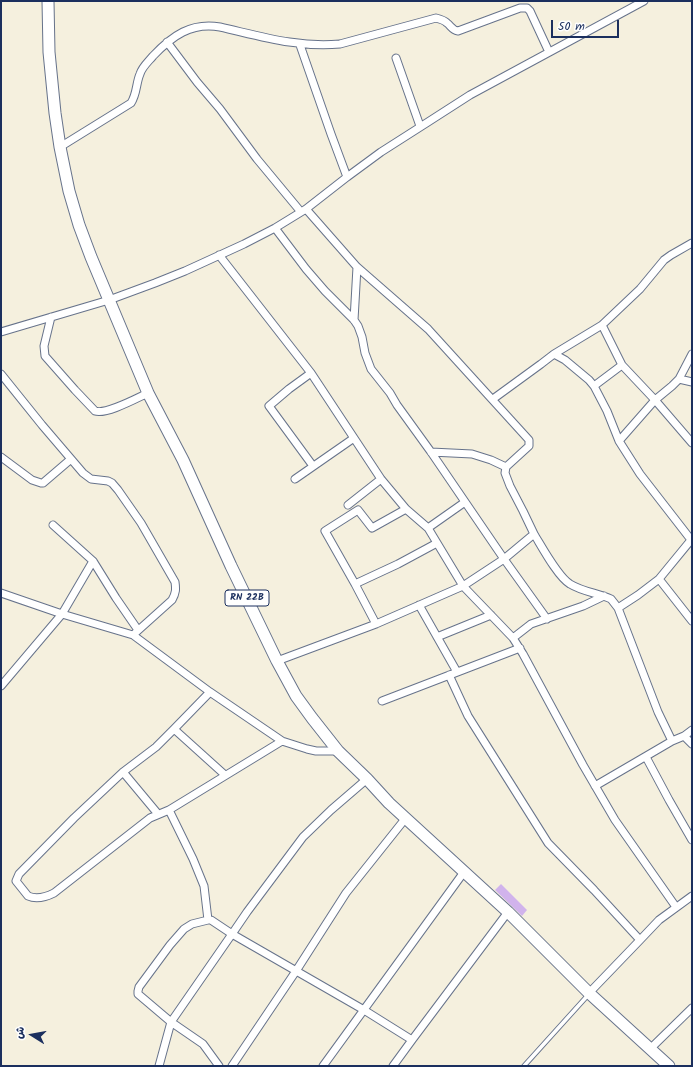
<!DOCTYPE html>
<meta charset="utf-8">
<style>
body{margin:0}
#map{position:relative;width:693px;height:1067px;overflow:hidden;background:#f5f0de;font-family:Kalam,"Playpen Sans Arabic",sans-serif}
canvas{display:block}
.frame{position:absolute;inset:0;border:2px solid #1b2f5e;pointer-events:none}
.north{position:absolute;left:12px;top:1015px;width:40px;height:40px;-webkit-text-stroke:3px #fff;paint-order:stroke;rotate:281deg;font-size:11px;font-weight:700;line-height:16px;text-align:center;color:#1b2f5e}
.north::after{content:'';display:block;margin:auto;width:14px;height:18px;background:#1b2f5e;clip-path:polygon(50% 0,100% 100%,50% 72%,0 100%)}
.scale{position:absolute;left:551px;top:20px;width:68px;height:18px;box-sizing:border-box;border:2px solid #1b2f5e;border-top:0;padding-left:5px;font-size:12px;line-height:14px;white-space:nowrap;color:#1b2f5e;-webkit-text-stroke:3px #fff;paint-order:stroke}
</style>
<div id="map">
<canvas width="693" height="1067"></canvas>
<div class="frame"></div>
<div class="north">ش</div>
<div class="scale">50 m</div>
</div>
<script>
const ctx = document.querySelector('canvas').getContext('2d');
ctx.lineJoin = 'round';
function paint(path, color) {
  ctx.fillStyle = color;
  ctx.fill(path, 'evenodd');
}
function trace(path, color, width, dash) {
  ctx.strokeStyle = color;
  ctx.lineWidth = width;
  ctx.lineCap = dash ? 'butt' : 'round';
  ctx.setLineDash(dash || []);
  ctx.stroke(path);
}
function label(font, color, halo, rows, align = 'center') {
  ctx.font = font + ' Kalam,sans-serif';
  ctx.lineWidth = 3;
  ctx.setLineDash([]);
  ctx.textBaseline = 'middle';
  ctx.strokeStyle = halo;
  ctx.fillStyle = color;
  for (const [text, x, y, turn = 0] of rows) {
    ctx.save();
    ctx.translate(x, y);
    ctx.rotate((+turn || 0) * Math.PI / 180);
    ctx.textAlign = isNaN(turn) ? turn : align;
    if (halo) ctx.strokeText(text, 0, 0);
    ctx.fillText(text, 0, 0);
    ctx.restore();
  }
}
const building = new Path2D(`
 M 501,884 L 527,910 L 522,916 L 495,890 Z`);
const service = new Path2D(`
 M 524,1066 L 589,994`);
const minor = new Path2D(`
 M 167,42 L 197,82 L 220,109 L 257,159 L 301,212
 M 300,45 L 331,134 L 347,177
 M 396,58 L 420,126
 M 60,147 L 131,103 C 137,94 136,83 140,74 C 142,67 148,62 153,56 C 172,36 191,22 220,27 C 260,36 298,48 340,44 L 436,18 C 440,19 444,20 447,23 C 451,26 452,30 458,31 L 520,8 L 527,8 L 530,11 L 549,52
 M 275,228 L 306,269 L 325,291 L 354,320 L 358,326 L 362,337 L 365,353 L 371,369 L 390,393 L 397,405 L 431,452 L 504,559 L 547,619
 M 219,255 L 311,373 L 381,479 L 406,509 L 428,528 L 463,586 L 513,638 L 523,654 L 583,765 L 615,820 L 676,907
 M 51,317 L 44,346 L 45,356 L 75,390 L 95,411 C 106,415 137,398 148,393
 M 354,320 L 357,267
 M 602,325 L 622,365 L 655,400 L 692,443
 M 1,332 L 109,300 L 155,283 L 185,271 L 244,244 L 275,228 L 306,209 L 347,177 L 381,152 L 428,122 L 470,95 L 644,1
 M 554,354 L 602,325 L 640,289 L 664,260 L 671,255 L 692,243
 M 311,373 L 289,389 L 269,406 L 313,466
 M 1,374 L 42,425 L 83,473 L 91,479 L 108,481 L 112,483 L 118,490 L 141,523 L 175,582 C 176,589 176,593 172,600 L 133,635
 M 679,379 L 692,354
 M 594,386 L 622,365
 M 493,399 L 541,364 L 554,354 L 565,360 L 589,380 L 594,386 L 607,411 L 619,441 L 640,474 L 692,541
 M 619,441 L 655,400 L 672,386 L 679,379 L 692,382
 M 431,452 L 472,454 L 491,460 L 506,467
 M 1,457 L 32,480 L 41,483 L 43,483 L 71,459
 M 295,479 L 354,438
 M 348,505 L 381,479
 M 53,525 L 93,561 L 116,598 L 138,630
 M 428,528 L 465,502
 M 534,534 C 542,547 558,577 570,584 C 583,592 598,593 611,599 L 618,608 L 658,712 L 672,741
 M 659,579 L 692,621
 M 355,584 L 398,564 L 437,543
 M 1,593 L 62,614 L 133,635 L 210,692 L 282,741
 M 419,605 L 457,672
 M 618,608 L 638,595 L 659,579 L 691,540
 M 376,624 L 355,584 L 325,531 L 358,510 L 372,528 L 406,509
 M 437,637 L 491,615
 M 513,638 L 531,624 L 583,606 L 604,596
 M 277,661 L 376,624 L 463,586 L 504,559 L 534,534 L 523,511 L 510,486 L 505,473 L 506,467 L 529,446 L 529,440 L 428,329 L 357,267 L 306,209
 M 449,675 L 468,716 L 548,843 L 594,890 L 640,940
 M 1,686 L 62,614 L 93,561
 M 210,692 L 174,729 L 156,747 L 123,772 L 74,818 L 19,874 L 16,881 L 28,896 C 37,900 46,897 54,893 L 150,818 L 169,810 L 282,741 L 307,749 L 316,751 L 338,751
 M 382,701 L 520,648
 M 174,729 L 225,775
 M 684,736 L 692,744
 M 646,757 L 669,800 L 692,840
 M 123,772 L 158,814
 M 367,779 L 331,810 L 303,837 L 247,912 L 232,934 L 364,1010 L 412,1040 L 393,1066
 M 595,786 L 672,741 L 684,736 L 692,730
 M 169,810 L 193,859 L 204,886 L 208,920
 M 589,993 L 640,940 L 659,920 L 692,896
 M 412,1040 L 508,912
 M 650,1049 L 692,1008
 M 159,1066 L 171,1022 L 232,934 L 211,920 L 208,920 L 192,924 L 184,929 L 170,945 L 139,987 L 138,991 L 138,994 L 171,1022 L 203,1044 L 219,1066
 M 232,1066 L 296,971 L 346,893 L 405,819
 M 323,1066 L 464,872`);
const primary = new Path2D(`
 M 48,1 L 49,52 L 55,113 L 60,147 L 69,191 L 79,225 L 91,257 L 148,393 L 183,460 L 231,566 L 277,661 L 296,696 L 312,718 L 338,751 L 367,779 L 389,803 L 508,912 L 589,993 L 669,1066`);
const shields = [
 [247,598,44]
];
const shieldNames = [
 ["RN 22B",247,598]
];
paint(building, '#d1b3ec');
trace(service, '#67738b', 5.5);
trace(minor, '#67738b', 9);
trace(primary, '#67738b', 13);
trace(service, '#fff', 3.5);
trace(minor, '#fff', 7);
trace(primary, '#fff', 11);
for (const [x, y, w] of shields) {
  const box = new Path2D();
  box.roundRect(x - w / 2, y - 8, w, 16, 3);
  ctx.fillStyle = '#fff';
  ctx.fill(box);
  trace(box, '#1b2f5e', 1);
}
label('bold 10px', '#1b2f5e', null, shieldNames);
</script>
